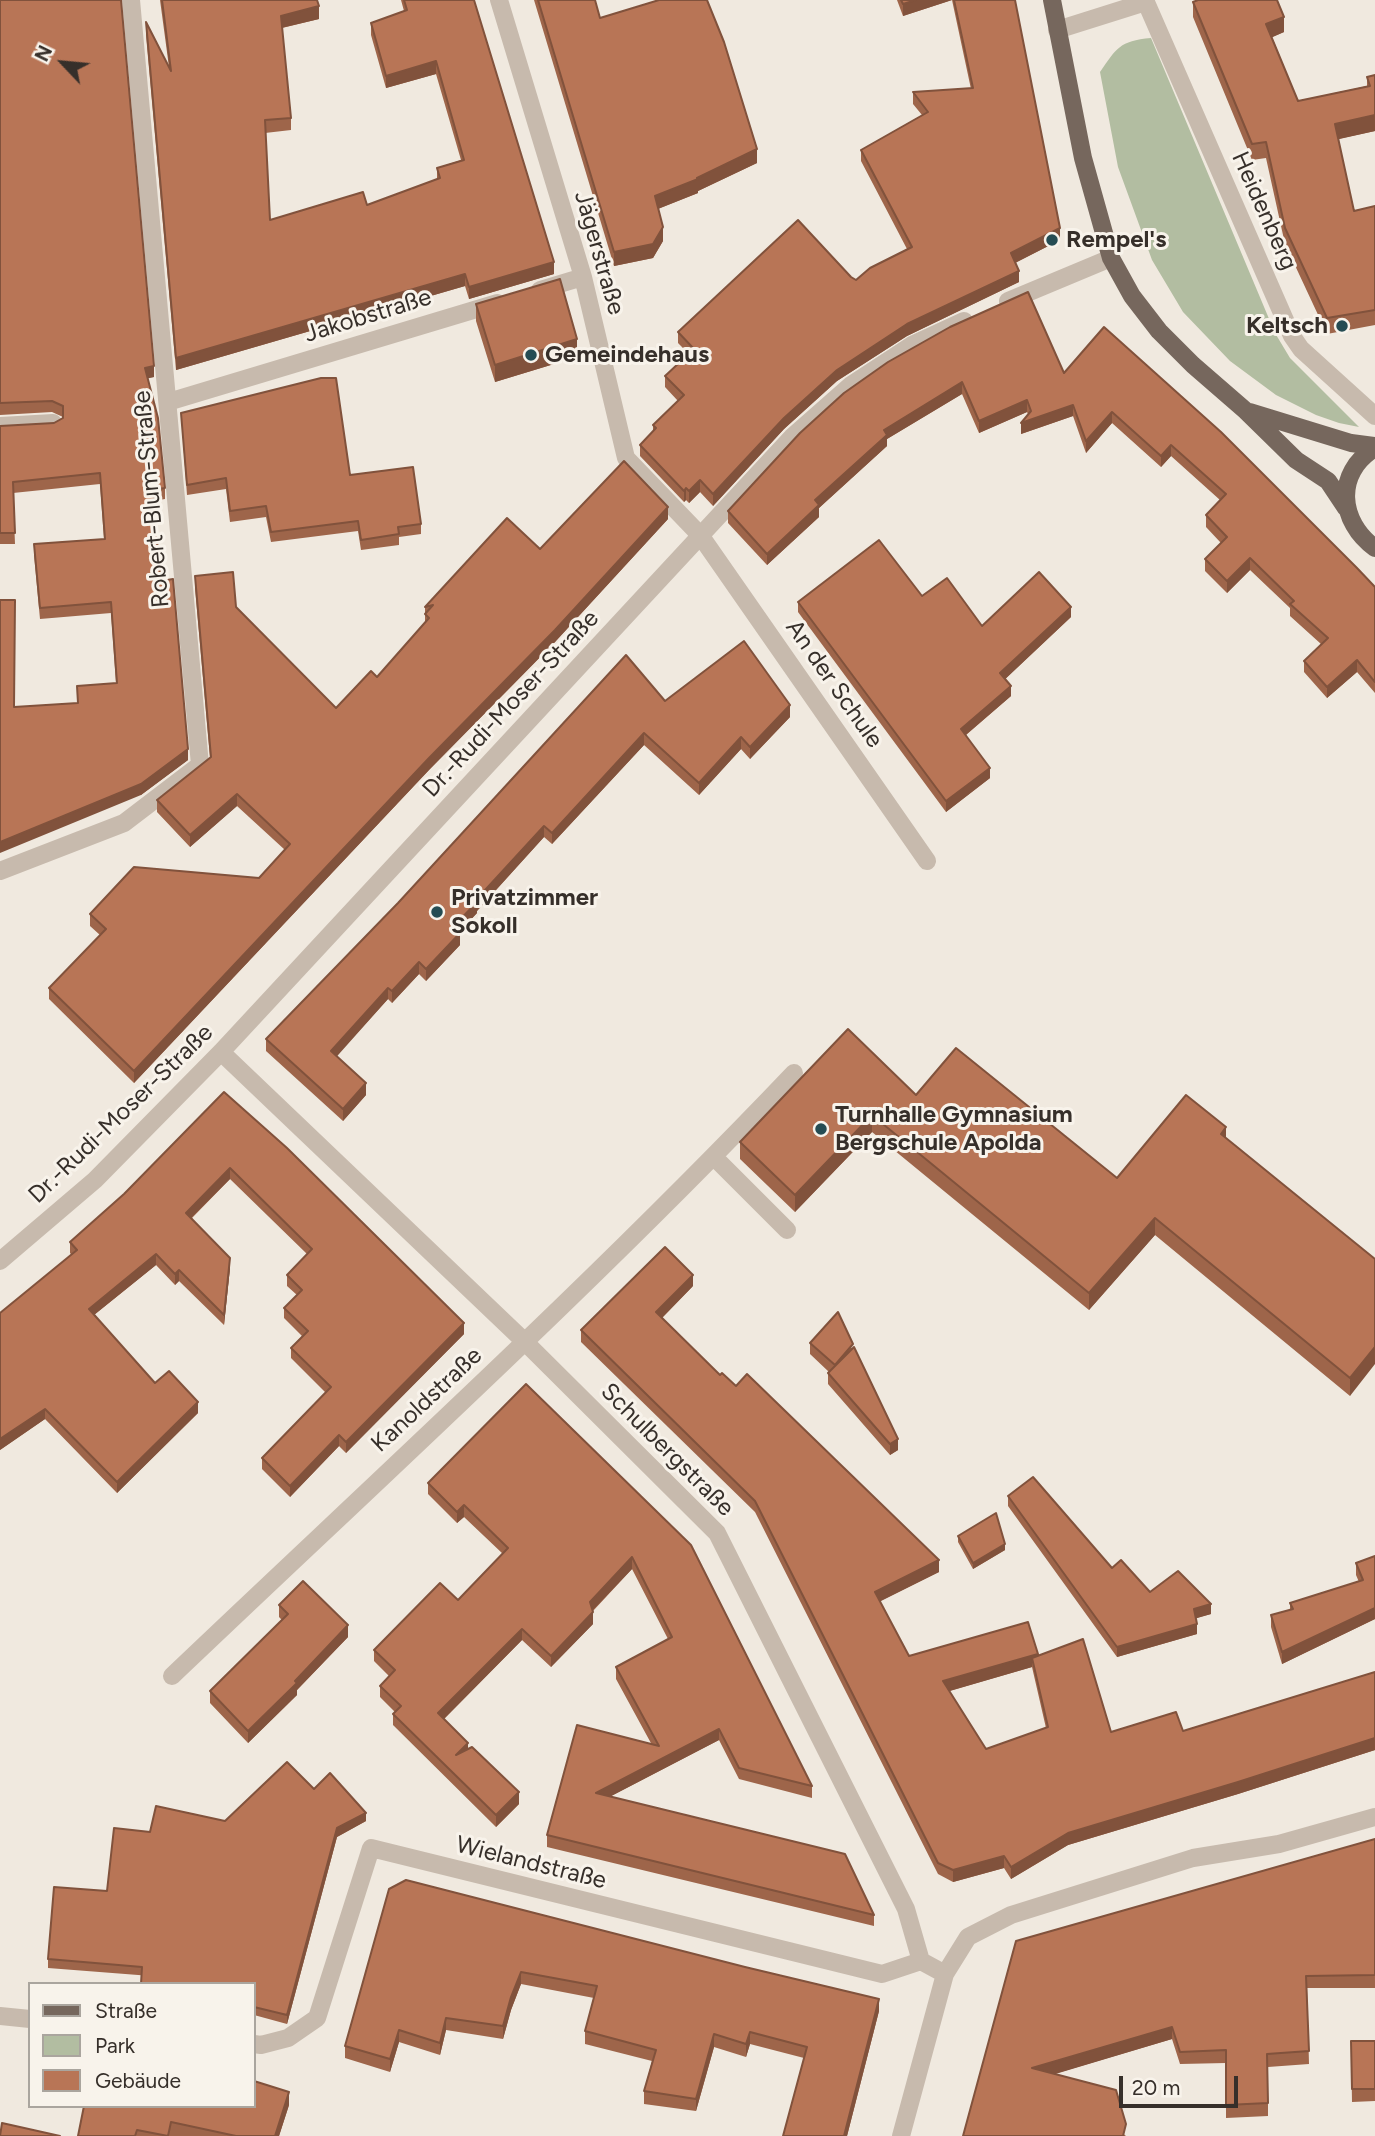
<!DOCTYPE html>
<meta charset="utf-8">
<style>
body{margin:0}
#map{position:relative;width:1375px;height:2136px;overflow:hidden;background:#f0e9df;font-family:Figtree,sans-serif}
canvas{display:block}
.legend{position:absolute;left:28px;top:1982px;width:228px;height:126px;box-sizing:border-box;background:#f8f3eb;border:2px solid #aaa59e;margin:0;padding:9px 12px;list-style:none;font-size:21px;color:#362f2a}
.legend li{display:flex;align-items:center;gap:14px;height:35px}
.legend b{width:35px;border:2px solid #aaa59e}
.north{position:absolute;left:28px;top:28px;width:70px;height:70px;-webkit-text-stroke:5px #f8f3eb;paint-order:stroke;rotate:296deg;font-size:19px;font-weight:700;line-height:28px;text-align:center;color:#362f2a}
.north::after{content:'';display:block;margin:auto;width:24px;height:32px;background:#362f2a;clip-path:polygon(50% 0,100% 100%,50% 72%,0 100%)}
.scale{position:absolute;left:1119px;top:2076px;width:119px;height:32px;box-sizing:border-box;border:4px solid #362f2a;border-top:0;padding-left:9px;font-size:21px;line-height:24px;white-space:nowrap;color:#362f2a;-webkit-text-stroke:5px #f8f3eb;paint-order:stroke}
</style>
<div id="map">
<canvas width="1375" height="2136"></canvas>
<ul class="legend">
<li><b style="height:9px;background:#76675d"></b>Straße</li>
<li><b style="height:19px;background:#b2bda1"></b>Park</li>
<li><b style="height:19px;background:#b87556"></b>Gebäude</li>
</ul>
<div class="north">N</div>
<div class="scale">20 m</div>
</div>
<script>
const ctx = document.querySelector('canvas').getContext('2d');
ctx.lineJoin = 'round';
function paint(path, color) {
  ctx.fillStyle = color;
  ctx.fill(path, 'evenodd');
}
function trace(path, color, width, dash) {
  ctx.strokeStyle = color;
  ctx.lineWidth = width;
  ctx.lineCap = dash ? 'butt' : 'round';
  ctx.setLineDash(dash || []);
  ctx.stroke(path);
}
function label(font, color, halo, rows, align = 'center') {
  ctx.font = font + ' Figtree,sans-serif';
  ctx.lineWidth = 6;
  ctx.setLineDash([]);
  ctx.textBaseline = 'middle';
  ctx.strokeStyle = halo;
  ctx.fillStyle = color;
  for (const [text, x, y, turn = 0] of rows) {
    ctx.save();
    ctx.translate(x, y);
    ctx.rotate((+turn || 0) * Math.PI / 180);
    ctx.textAlign = isNaN(turn) ? turn : align;
    if (halo) ctx.strokeText(text, 0, 0);
    ctx.fillText(text, 0, 0);
    ctx.restore();
  }
}
const green = new Path2D(`
 M 1151,38 L 1275,333 L 1290,358 L 1359,427 L 1339,423 L 1316,415 L 1276,395 L 1230,361 L 1183,312 L 1152,260 L 1118,167 L 1100,72 C 1117,48 1119,41 1151,38 Z`);
const minor = new Path2D(`
 M 499,0 L 583,277 L 626,458 L 700,535 L 927,861
 M 1145,0 L 1292,336 L 1301,349 L 1375,416
 M 1057,30 L 1146,2
 M 540,290 L 583,277
 M 1008,301 L 1111,258
 M 168,402 L 497,303
 M 0,426 L 53,423
 M 0,871 L 124,823 L 200,765 L 131,0
 M 221,1052 L 524,1341 L 717,1533 L 906,1909 L 921,1961 L 945,1974
 M 714,1157 L 787,1230
 M 0,1261 L 95,1180 L 221,1052 L 792,437 L 851,385 L 912,345 L 964,321
 M 172,1676 C 381,1477 595,1282 794,1073
 M 0,2016 L 30,2019
 M 254,2044 L 261,2045 L 288,2038 L 317,2018 L 371,1848 L 882,1974 L 921,1961
 M 901,2136 L 945,1974 L 968,1937 L 1011,1915 L 1193,1858 L 1279,1844 L 1375,1817`);
const major = new Path2D(`
 M 1052,0 L 1083,158 L 1111,258 L 1132,296 L 1159,331 L 1193,365 L 1246,411 L 1296,460 L 1328,481 L 1346,508
 M 1250,412 L 1351,443 L 1375,446
 M 1375,448 C 1334,473 1339,522 1375,548`);
const wall = new Path2D(`
 M 0,0 L 154,377 L 147,378 L 165,488 L 165,499 L 154,501 L 161,581 L 188,760 L 141,795 L 14,707 L 77,703 L 77,686 L 116,683 L 111,613 L 40,619 L 34,555 L 34,544 L 104,539 L 100,484 L 13,493 L 15,544 L 0,544 L 0,426 L 54,423 L 63,417 L 52,412 L 0,415 Z
 M 160,0 L 317,0 L 319,19 L 282,28 L 291,118 L 291,130 L 265,133 L 270,220 L 367,205 L 437,180 L 437,168 L 461,160 L 436,74 L 386,88 L 371,35 L 371,23 L 404,11 L 401,0 L 474,0 L 554,274 L 469,299 L 465,286 L 176,370 L 146,35 L 146,22 L 169,67 Z
 M 534,0 L 595,0 L 600,18 L 757,163 L 698,191 L 698,193 L 658,209 L 663,241 L 653,258 L 614,266 Z
 M 897,0 L 1015,0 L 1060,240 L 1015,263 L 1019,282 L 907,336 L 837,381 L 784,429 L 713,506 L 700,492 L 689,503 L 686,500 L 684,502 L 640,456 L 640,445 L 653,431 L 653,425 L 678,401 L 665,387 L 665,376 L 689,354 L 678,343 L 678,332 L 851,277 L 856,280 L 907,249 L 861,161 L 861,150 L 922,115 L 913,104 L 913,92 L 971,89 L 952,0 L 903,16 Z
 M 1193,2 L 1284,32 L 1272,37 L 1298,101 L 1367,86 L 1367,77 L 1375,75 L 1375,131 L 1338,139 L 1354,211 L 1375,206 L 1375,325 L 1327,334 L 1285,244 L 1266,158 L 1252,160 L 1193,17 Z
 M 476,304 L 577,357 L 495,382 L 476,321 Z
 M 1104,327 L 1375,587 L 1375,693 L 1357,672 L 1327,698 L 1304,672 L 1304,661 L 1321,644 L 1290,616 L 1290,608 L 1250,570 L 1227,593 L 1205,571 L 1205,559 L 1221,543 L 1206,527 L 1206,515 L 1220,500 L 1171,456 L 1161,467 L 1112,423 L 1086,453 L 1073,416 L 1021,434 L 1028,414 L 1027,412 L 979,433 L 962,394 L 887,439 L 887,446 L 819,508 L 819,517 L 767,565 L 728,523 L 728,511 L 844,393 L 1064,373 Z
 M 181,413 L 350,475 L 421,524 L 421,534 L 399,537 L 399,545 L 361,550 L 358,531 L 271,542 L 266,517 L 230,522 L 226,489 L 187,495 Z
 M 668,519 L 555,642 L 429,770 L 134,1083 L 49,999 L 49,988 L 100,935 L 90,926 L 90,914 L 259,878 L 285,850 L 237,806 L 190,847 L 157,812 L 157,800 L 210,758 L 195,588 L 195,576 L 236,607 L 336,708 L 377,677 L 425,623 L 425,607 L 540,549 Z
 M 922,596 L 982,626 L 1071,617 L 1005,679 L 1011,696 L 966,735 L 990,778 L 946,812 L 798,612 L 798,602 Z
 M 665,701 L 790,717 L 750,759 L 741,749 L 699,795 L 644,745 L 552,844 L 544,837 L 477,911 L 477,913 L 459,932 L 460,945 L 426,981 L 419,974 L 392,1003 L 388,999 L 336,1056 L 366,1095 L 343,1121 L 266,1051 L 266,1039 Z
 M 224,1092 L 464,1334 L 346,1453 L 339,1446 L 290,1497 L 262,1469 L 262,1458 L 326,1393 L 291,1358 L 291,1348 L 302,1336 L 284,1318 L 284,1308 L 297,1295 L 287,1286 L 287,1275 L 307,1254 L 230,1179 L 192,1218 L 230,1268 L 224,1325 L 179,1281 L 175,1285 L 156,1265 L 94,1315 L 155,1383 L 198,1413 L 117,1493 L 45,1419 L 0,1450 L 71,1254 L 70,1253 L 70,1242 L 124,1194 Z
 M 916,1095 L 1117,1178 L 1226,1138 L 1375,1259 L 1350,1396 L 1155,1235 L 1089,1310 L 872,1132 L 795,1212 L 740,1159 L 740,1142 Z
 M 693,1286 L 662,1318 L 720,1375 L 939,1572 L 880,1601 L 909,1656 L 1038,1656 L 1111,1732 L 1183,1731 L 1375,1672 L 1375,1750 L 1238,1794 L 1068,1845 L 1011,1879 L 1004,1868 L 953,1882 L 938,1874 L 755,1512 L 581,1342 L 581,1330 ZM 1032,1667 L 1046,1728 L 986,1749 L 949,1691 Z
 M 810,1343 L 853,1348 L 898,1450 L 890,1455 L 828,1384 L 828,1373 L 829,1372 L 810,1354 Z
 M 526,1384 L 812,1786 L 812,1798 L 739,1779 L 719,1740 L 611,1796 L 874,1915 L 874,1926 L 547,1847 L 547,1835 L 652,1745 L 616,1679 L 616,1667 L 668,1639 L 632,1569 L 593,1611 L 593,1624 L 551,1667 L 522,1640 L 444,1719 L 468,1749 L 519,1804 L 496,1827 L 393,1725 L 393,1714 L 395,1712 L 380,1697 L 380,1686 L 389,1676 L 374,1661 L 374,1650 L 458,1600 L 503,1554 L 464,1517 L 457,1523 L 428,1494 L 428,1483 Z
 M 1008,1496 L 1112,1568 L 1150,1592 L 1211,1614 L 1196,1618 L 1197,1634 L 1117,1657 L 1008,1506 Z
 M 958,1536 L 1005,1550 L 973,1569 L 958,1542 Z
 M 1375,1556 L 1375,1619 L 1282,1664 L 1271,1627 L 1271,1615 L 1290,1610 L 1290,1603 L 1359,1582 L 1356,1575 L 1356,1563 Z
 M 279,1605 L 348,1637 L 297,1690 L 297,1695 L 248,1743 L 210,1703 L 210,1691 L 282,1620 L 279,1617 Z
 M 314,1789 L 366,1821 L 337,1837 L 287,2024 L 254,2015 L 254,1984 L 48,1968 L 48,1959 L 107,1891 L 150,1832 L 225,1821 Z
 M 1375,1839 L 1375,1988 L 1307,1988 L 1309,2064 L 1268,2067 L 1268,2116 L 1226,2118 L 1226,2063 L 1180,2064 L 1172,2039 L 1054,2074 L 1126,2136 L 963,2136 Z
 M 389,1889 L 879,2011 L 847,2136 L 783,2136 L 804,2058 L 750,2044 L 746,2057 L 714,2047 L 696,2111 L 644,2104 L 644,2091 L 652,2061 L 585,2044 L 585,2031 L 594,1998 L 521,1984 L 511,2010 L 503,2039 L 446,2030 L 440,2055 L 399,2042 L 390,2072 L 345,2058 L 345,2046 Z
 M 1351,2041 L 1375,2041 L 1375,2101 L 1352,2102 Z
 M 289,2105 L 279,2136 L 78,2136 Z`);
const shadedWall = new Path2D(`
 M 916,0 L 952,0 L 903,16 L 903,4 Z
 M 319,6 L 319,19 L 281,28 L 281,16 Z
 M 1284,17 L 1284,32 L 1266,40 L 1266,24 Z
 M 436,61 L 436,74 L 386,88 L 386,76 Z
 M 1375,115 L 1375,131 L 1335,140 L 1335,124 Z
 M 757,149 L 757,163 L 698,191 L 698,193 L 655,210 L 655,196 L 697,178 Z
 M 663,227 L 663,241 L 653,258 L 614,266 L 614,252 Z
 M 1060,228 L 1060,240 L 1011,265 L 1011,253 Z
 M 554,262 L 554,274 L 469,299 L 469,287 Z
 M 1019,271 L 1019,282 L 907,336 L 837,381 L 784,429 L 713,506 L 713,494 L 784,418 L 837,370 L 907,324 Z
 M 465,274 L 465,286 L 176,370 L 176,358 Z
 M 577,339 L 577,357 L 495,382 L 495,365 Z
 M 154,366 L 154,377 L 145,379 L 145,368 Z
 M 962,382 L 962,394 L 887,439 L 887,446 L 819,508 L 819,517 L 767,565 L 767,554 L 815,500 L 884,430 Z
 M 1027,400 L 1027,412 L 979,433 L 979,421 Z
 M 1073,405 L 1073,416 L 1021,434 L 1021,423 Z
 M 1112,412 L 1112,423 L 1086,453 L 1086,441 Z
 M 1171,445 L 1171,456 L 1161,467 L 1161,456 Z
 M 700,480 L 700,492 L 689,503 L 689,491 Z
 M 686,488 L 686,500 L 684,502 L 684,491 Z
 M 668,507 L 668,519 L 555,642 L 429,770 L 134,1083 L 134,1071 L 429,758 Z
 M 1250,558 L 1250,570 L 1227,593 L 1227,581 Z
 M 1071,607 L 1071,617 L 1000,684 L 1000,673 Z
 M 1357,660 L 1357,672 L 1327,698 L 1327,687 Z
 M 1011,686 L 1011,696 L 961,739 L 961,729 Z
 M 790,705 L 790,717 L 750,759 L 750,747 Z
 M 644,733 L 644,745 L 552,844 L 552,833 Z
 M 741,737 L 741,749 L 699,795 L 699,783 Z
 M 188,749 L 188,760 L 141,795 L 0,853 L 0,842 Z
 M 990,768 L 990,778 L 946,812 L 946,801 Z
 M 237,794 L 237,806 L 190,847 L 190,835 Z
 M 544,826 L 544,837 L 477,911 L 477,913 L 453,939 L 453,927 L 475,901 Z
 M 460,933 L 460,945 L 426,981 L 426,969 Z
 M 419,962 L 419,974 L 392,1003 L 392,991 Z
 M 388,988 L 388,999 L 331,1063 L 331,1051 Z
 M 366,1083 L 366,1095 L 343,1121 L 343,1109 Z
 M 872,1115 L 872,1132 L 795,1212 L 795,1195 Z
 M 1226,1127 L 1226,1144 L 1221,1134 Z
 M 230,1168 L 230,1179 L 186,1223 L 186,1213 Z
 M 1155,1218 L 1155,1235 L 1089,1310 L 1089,1293 Z
 M 156,1254 L 156,1265 L 89,1319 L 89,1309 Z
 M 230,1258 L 230,1268 L 224,1325 L 224,1315 Z
 M 179,1270 L 179,1281 L 175,1285 L 175,1274 Z
 M 693,1275 L 693,1286 L 656,1324 L 656,1312 Z
 M 464,1323 L 464,1334 L 346,1453 L 346,1442 Z
 M 1375,1347 L 1375,1364 L 1350,1396 L 1350,1378 Z
 M 198,1402 L 198,1413 L 117,1493 L 117,1482 Z
 M 45,1409 L 45,1419 L 0,1450 L 0,1439 Z
 M 339,1435 L 339,1446 L 290,1497 L 290,1486 Z
 M 898,1439 L 898,1450 L 890,1455 L 890,1444 Z
 M 464,1505 L 464,1517 L 457,1523 L 457,1512 Z
 M 1005,1544 L 1005,1550 L 973,1569 L 973,1563 Z
 M 632,1557 L 632,1569 L 590,1613 L 590,1602 Z
 M 939,1560 L 939,1572 L 875,1604 L 875,1592 Z
 M 1211,1604 L 1211,1614 L 1194,1619 L 1194,1609 Z
 M 1375,1608 L 1375,1619 L 1282,1664 L 1282,1652 Z
 M 593,1612 L 593,1624 L 551,1667 L 551,1656 Z
 M 1197,1624 L 1197,1634 L 1117,1657 L 1117,1647 Z
 M 348,1625 L 348,1637 L 297,1690 L 297,1695 L 248,1743 L 248,1731 L 295,1681 Z
 M 522,1629 L 522,1640 L 438,1725 L 438,1713 Z
 M 1038,1654 L 1038,1665 L 1032,1658 L 1032,1667 L 943,1693 L 943,1681 Z
 M 719,1729 L 719,1740 L 596,1804 L 596,1793 Z
 M 1375,1738 L 1375,1750 L 1238,1794 L 1068,1845 L 1011,1879 L 1011,1867 L 1068,1833 Z
 M 468,1743 L 468,1754 L 456,1755 Z
 M 519,1792 L 519,1804 L 496,1827 L 496,1815 Z
 M 366,1813 L 366,1821 L 337,1837 L 287,2024 L 287,2015 L 337,1828 Z
 M 1004,1856 L 1004,1868 L 953,1882 L 953,1870 Z
 M 521,1972 L 521,1984 L 511,2010 L 503,2039 L 503,2026 L 511,1997 Z
 M 879,1999 L 879,2011 L 847,2136 L 844,2136 Z
 M 446,2018 L 446,2030 L 440,2055 L 440,2043 Z
 M 1172,2027 L 1172,2039 L 1032,2081 L 1032,2068 Z
 M 399,2030 L 399,2042 L 390,2072 L 390,2059 Z
 M 750,2032 L 750,2044 L 746,2057 L 746,2044 Z
 M 714,2034 L 714,2047 L 696,2111 L 696,2099 Z
 M 289,2092 L 289,2105 L 279,2136 L 275,2136 Z`);
const building = new Path2D(`
 M 0,0 L 121,0 L 154,366 L 145,368 L 158,418 L 165,488 L 153,490 L 155,520 L 161,581 L 173,579 L 188,749 L 141,784 L 0,842 L 0,600 L 15,600 L 14,707 L 78,703 L 77,686 L 117,683 L 111,602 L 40,608 L 34,544 L 105,539 L 100,473 L 13,482 L 15,533 L 0,533 L 0,426 L 54,423 L 63,418 L 63,406 L 52,401 L 0,403 Z
 M 162,0 L 317,0 L 319,6 L 281,16 L 291,118 L 265,120 L 270,220 L 363,192 L 367,205 L 440,178 L 437,168 L 464,160 L 436,61 L 386,76 L 371,23 L 407,10 L 404,0 L 474,0 L 554,262 L 469,287 L 465,274 L 176,358 L 146,22 L 171,71 Z
 M 538,0 L 595,0 L 600,18 L 659,0 L 707,0 L 724,42 L 757,149 L 697,178 L 698,179 L 655,196 L 663,227 L 653,244 L 614,252 Z
 M 901,0 L 916,0 L 903,4 Z
 M 954,0 L 1015,0 L 1060,228 L 1011,253 L 1019,271 L 907,324 L 837,370 L 784,418 L 713,494 L 700,480 L 689,491 L 686,488 L 684,491 L 640,445 L 656,428 L 653,425 L 684,395 L 665,376 L 694,349 L 678,332 L 798,220 L 851,277 L 856,280 L 870,268 L 912,247 L 861,150 L 928,112 L 913,92 L 973,88 Z
 M 1198,0 L 1277,0 L 1284,17 L 1266,24 L 1298,101 L 1370,86 L 1367,77 L 1375,75 L 1375,115 L 1335,124 L 1354,211 L 1375,206 L 1375,310 L 1327,318 L 1285,228 L 1266,142 L 1252,144 L 1193,2 Z
 M 560,279 L 577,339 L 495,365 L 476,304 Z
 M 1028,292 L 1064,373 L 1104,327 L 1221,432 L 1357,568 L 1375,587 L 1375,682 L 1357,660 L 1327,687 L 1304,661 L 1328,638 L 1290,604 L 1294,601 L 1250,558 L 1227,581 L 1205,559 L 1227,537 L 1206,515 L 1226,494 L 1171,445 L 1161,456 L 1112,412 L 1086,441 L 1073,405 L 1021,423 L 1031,411 L 1027,400 L 979,421 L 962,382 L 884,430 L 887,435 L 815,500 L 819,505 L 767,554 L 728,511 L 800,433 L 844,393 L 888,362 L 950,327 Z
 M 321,378 L 336,378 L 350,475 L 413,467 L 421,524 L 398,527 L 399,534 L 361,540 L 358,521 L 271,532 L 266,506 L 230,511 L 226,478 L 187,485 L 181,413 Z
 M 624,461 L 668,507 L 555,630 L 429,758 L 134,1071 L 49,988 L 106,929 L 90,914 L 134,867 L 259,878 L 290,844 L 237,794 L 190,835 L 157,800 L 211,757 L 195,576 L 233,572 L 236,607 L 336,708 L 371,671 L 377,677 L 429,618 L 425,614 L 433,605 L 425,607 L 507,518 L 540,549 Z
 M 879,540 L 922,596 L 947,578 L 982,626 L 1039,572 L 1071,607 L 1000,673 L 1011,686 L 961,729 L 990,768 L 946,801 L 798,602 Z
 M 744,641 L 790,705 L 750,747 L 741,737 L 699,783 L 644,733 L 552,833 L 544,826 L 475,901 L 477,902 L 453,927 L 460,933 L 426,969 L 419,962 L 392,991 L 388,988 L 331,1051 L 366,1083 L 343,1109 L 266,1039 L 398,903 L 626,655 L 665,701 Z
 M 848,1029 L 916,1095 L 956,1048 L 1117,1178 L 1186,1095 L 1226,1127 L 1221,1134 L 1375,1259 L 1375,1347 L 1350,1378 L 1155,1218 L 1089,1293 L 872,1115 L 795,1195 L 740,1142 Z
 M 224,1092 L 287,1148 L 464,1323 L 346,1442 L 339,1435 L 290,1486 L 262,1458 L 331,1387 L 291,1348 L 308,1331 L 284,1308 L 302,1290 L 287,1275 L 312,1249 L 230,1168 L 186,1213 L 230,1258 L 224,1315 L 179,1270 L 175,1274 L 156,1254 L 89,1309 L 155,1383 L 169,1371 L 198,1402 L 117,1482 L 45,1409 L 0,1439 L 0,1313 L 77,1250 L 70,1242 L 124,1194 Z
 M 665,1247 L 693,1275 L 656,1312 L 720,1375 L 722,1373 L 736,1386 L 747,1374 L 939,1560 L 875,1592 L 909,1656 L 1028,1622 L 1038,1654 L 943,1681 L 986,1749 L 1048,1727 L 1032,1658 L 1083,1639 L 1111,1732 L 1176,1712 L 1183,1731 L 1375,1672 L 1375,1738 L 1238,1782 L 1068,1833 L 1011,1867 L 1004,1856 L 953,1870 L 938,1863 L 755,1501 L 581,1330 Z
 M 838,1312 L 853,1344 L 835,1365 L 810,1343 Z
 M 854,1347 L 898,1439 L 890,1444 L 828,1373 Z
 M 526,1384 L 691,1545 L 812,1786 L 739,1768 L 719,1729 L 596,1793 L 845,1854 L 874,1915 L 547,1835 L 577,1725 L 659,1746 L 616,1667 L 672,1637 L 632,1557 L 590,1602 L 593,1612 L 551,1656 L 522,1629 L 438,1713 L 468,1743 L 456,1755 L 472,1747 L 519,1792 L 496,1815 L 393,1714 L 401,1706 L 380,1686 L 395,1670 L 374,1650 L 440,1583 L 458,1600 L 508,1548 L 464,1505 L 457,1512 L 428,1483 Z
 M 1033,1477 L 1112,1568 L 1121,1560 L 1150,1592 L 1178,1571 L 1211,1604 L 1194,1609 L 1197,1624 L 1117,1647 L 1008,1496 Z
 M 996,1513 L 1005,1544 L 973,1563 L 958,1536 Z
 M 1375,1556 L 1375,1608 L 1282,1652 L 1271,1615 L 1293,1609 L 1290,1603 L 1363,1580 L 1356,1563 Z
 M 303,1581 L 348,1625 L 295,1681 L 297,1683 L 248,1731 L 210,1691 L 288,1614 L 279,1605 Z
 M 287,1762 L 314,1789 L 330,1773 L 366,1813 L 337,1828 L 287,2015 L 254,2007 L 254,1984 L 141,1984 L 142,1967 L 48,1959 L 54,1887 L 107,1891 L 114,1828 L 150,1832 L 156,1806 L 225,1821 Z
 M 1375,1839 L 1375,1975 L 1306,1976 L 1309,2051 L 1267,2054 L 1268,2103 L 1226,2105 L 1226,2050 L 1180,2052 L 1172,2027 L 1032,2068 L 1116,2090 L 1126,2124 L 1123,2136 L 963,2136 L 1016,1941 Z
 M 406,1880 L 745,1967 L 879,1999 L 844,2136 L 783,2136 L 807,2047 L 750,2032 L 746,2044 L 714,2034 L 696,2099 L 644,2091 L 656,2050 L 585,2031 L 597,1986 L 521,1972 L 511,1997 L 503,2026 L 446,2018 L 440,2043 L 399,2030 L 390,2059 L 345,2046 L 389,1889 Z
 M 1351,2041 L 1375,2041 L 1375,2089 L 1352,2089 Z
 M 254,2081 L 289,2092 L 275,2136 L 236,2136 L 171,2122 L 168,2136 L 137,2130 L 135,2136 L 78,2136 L 84,2106 L 254,2106 Z
 M 2,2123 L 60,2136 L 0,2136 Z`);
const markers = [
 [1052,240,7,"#254c53"],
 [1342,326,7,"#254c53"],
 [531,355,7,"#254c53"],
 [437,912,7,"#254c53"],
 [821,1129,7,"#254c53"]
];
const streetNames = [
 ["Heidenberg",1264,211,66],
 ["Jägerstraße",599,253,74],
 ["Jakobstraße",368,316,-17],
 ["Robert-Blum-Straße",152,499,-95],
 ["An der Schule",834,684,55],
 ["Dr.-Rudi-Moser-Straße",511,704,-47],
 ["Dr.-Rudi-Moser-Straße",121,1114,-44],
 ["Kanoldstraße",427,1400,-43],
 ["Schulbergstraße",667,1450,45],
 ["Wielandstraße",531,1863,14]
];
const poiNames = [
 ["Rempel's",1066,240],
 ["Keltsch",1328,326,"right"],
 ["Gemeindehaus",545,355],
 ["Privatzimmer",451,898],
 ["Sokoll",451,926],
 ["Turnhalle Gymnasium",835,1115],
 ["Bergschule Apolda",835,1143]
];
paint(green, '#b2bda1');
trace(minor, '#c7baad', 18);
trace(major, '#76675d', 18);
paint(wall, '#9e654a');
paint(shadedWall, '#81523c');
paint(building, '#b87556');
trace(building, '#81523c', 2);
for (const [x, y, r, color] of markers) {
  const dot = new Path2D();
  dot.arc(x, y, r, 0, 2 * Math.PI);
  ctx.fillStyle = color;
  ctx.fill(dot);
  trace(dot, '#f8f3eb', 2.5);
}
label('24px', '#362f2a', '#f8f3eb', streetNames);
label('bold 24px', '#362f2a', '#f8f3eb', poiNames, 'left');
</script>
